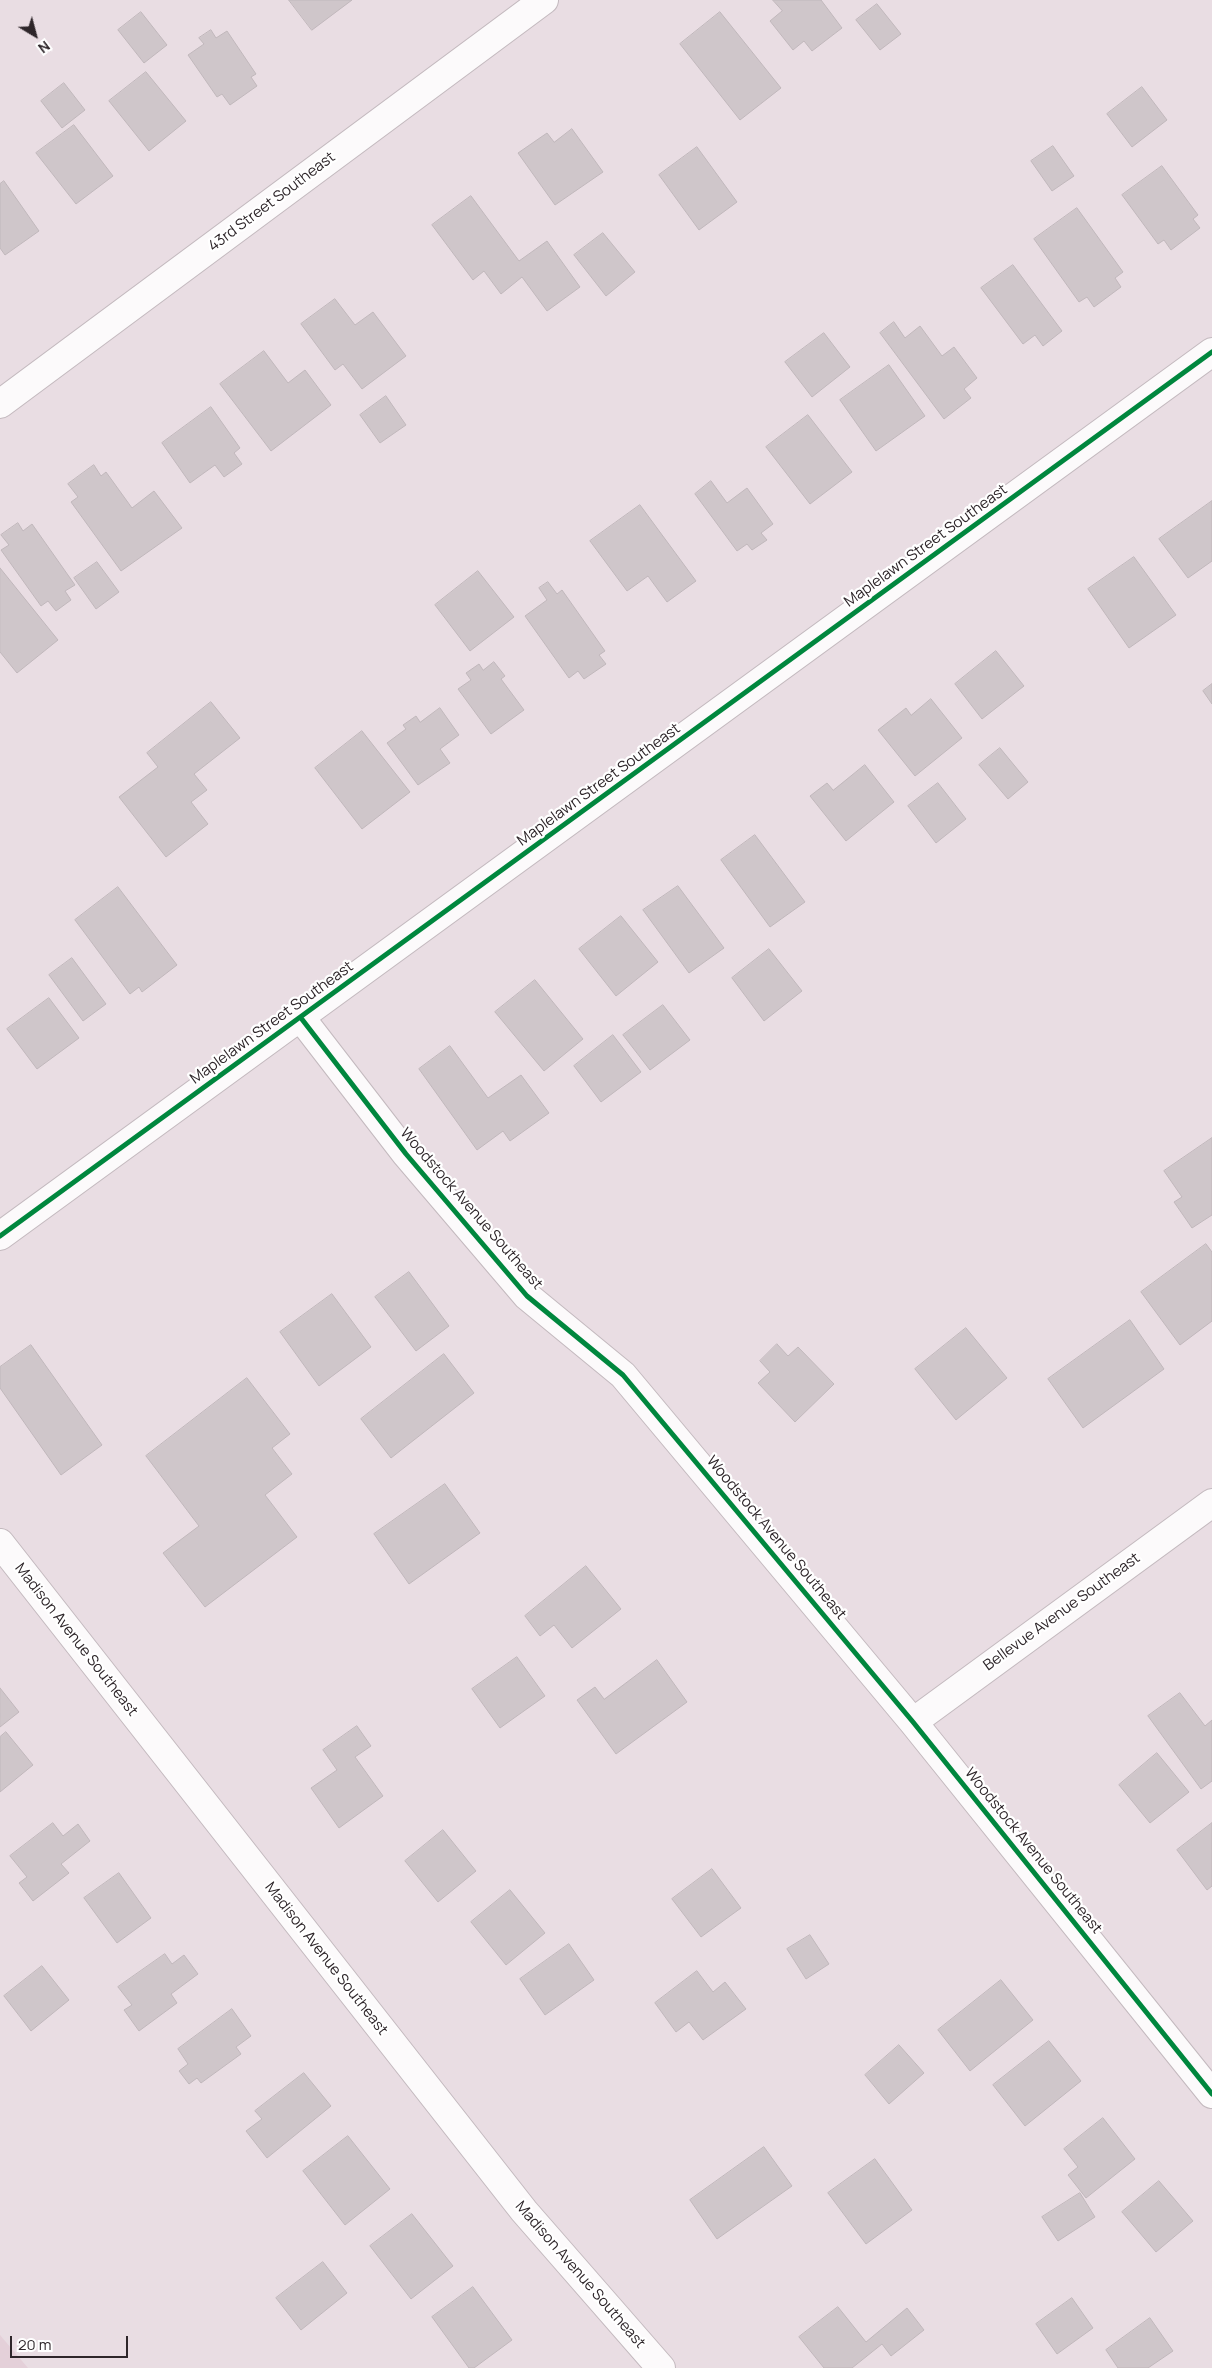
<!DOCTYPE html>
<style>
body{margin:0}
#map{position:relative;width:1212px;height:2368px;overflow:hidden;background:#e9dde3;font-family:Manrope,sans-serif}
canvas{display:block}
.north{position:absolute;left:10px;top:10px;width:50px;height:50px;-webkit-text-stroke:4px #fff;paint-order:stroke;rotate:143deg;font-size:14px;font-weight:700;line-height:20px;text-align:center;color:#2e262a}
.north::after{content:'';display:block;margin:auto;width:18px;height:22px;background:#2e262a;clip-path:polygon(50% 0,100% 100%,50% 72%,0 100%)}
.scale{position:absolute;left:10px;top:2336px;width:118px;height:22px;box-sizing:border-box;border:2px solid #2e262a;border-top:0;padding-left:6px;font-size:15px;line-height:18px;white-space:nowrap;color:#2e262a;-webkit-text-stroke:4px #fff;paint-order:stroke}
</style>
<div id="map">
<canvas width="1212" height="2368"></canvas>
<div class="north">N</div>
<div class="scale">20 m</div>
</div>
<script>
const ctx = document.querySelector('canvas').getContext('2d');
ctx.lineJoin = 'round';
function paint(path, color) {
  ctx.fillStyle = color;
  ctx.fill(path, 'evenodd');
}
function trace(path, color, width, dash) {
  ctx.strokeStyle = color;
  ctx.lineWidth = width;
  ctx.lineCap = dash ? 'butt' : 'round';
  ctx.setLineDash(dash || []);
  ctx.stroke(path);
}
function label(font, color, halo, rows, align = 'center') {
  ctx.font = font + ' Manrope,sans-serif';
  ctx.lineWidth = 4.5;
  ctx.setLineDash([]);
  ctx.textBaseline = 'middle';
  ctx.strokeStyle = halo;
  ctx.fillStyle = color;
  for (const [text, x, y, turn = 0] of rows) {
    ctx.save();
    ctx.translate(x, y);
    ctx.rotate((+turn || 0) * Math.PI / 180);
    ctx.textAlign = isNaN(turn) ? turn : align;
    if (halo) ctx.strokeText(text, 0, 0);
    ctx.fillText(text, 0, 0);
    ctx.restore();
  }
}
const built = new Path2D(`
 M 0,2335 L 28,2368 L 0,2368 Z`);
const building = new Path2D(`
 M 289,0 L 352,0 L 312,30 Z
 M 773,0 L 821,0 L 842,28 L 812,51 L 804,41 L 793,50 L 770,21 L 782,11 Z
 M 877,4 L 901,34 L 880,50 L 856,20 Z
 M 141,12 L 167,45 L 144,63 L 118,30 Z
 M 720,12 L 781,88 L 740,120 L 680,44 Z
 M 211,30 L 216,38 L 227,31 L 256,74 L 251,77 L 257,86 L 230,105 L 222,94 L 217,97 L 188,55 L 204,44 L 199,38 Z
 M 146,72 L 186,121 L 149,151 L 109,101 Z
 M 64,83 L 85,110 L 62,128 L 41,101 Z
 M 1142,87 L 1167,120 L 1132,147 L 1107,114 Z
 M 74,125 L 113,176 L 76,204 L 36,153 Z
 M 572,129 L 603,172 L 555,205 L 518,153 L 547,133 L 554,142 Z
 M 1053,146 L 1074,176 L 1052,191 L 1031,161 Z
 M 697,147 L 737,202 L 699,230 L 659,175 Z
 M 1162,166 L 1198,215 L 1193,219 L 1200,228 L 1171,250 L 1164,240 L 1158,244 L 1122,195 Z
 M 4,181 L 39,231 L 5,255 L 0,248 L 0,184 Z
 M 471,196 L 519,261 L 547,241 L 580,287 L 547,311 L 522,277 L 501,294 L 484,271 L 473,280 L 432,225 Z
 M 1077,208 L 1123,272 L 1115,278 L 1121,287 L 1094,307 L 1087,297 L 1079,302 L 1034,239 Z
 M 603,233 L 635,272 L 606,296 L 574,255 Z
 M 1013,265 L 1062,331 L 1043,346 L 1035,335 L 1023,344 L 981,288 Z
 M 335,299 L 355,325 L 373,312 L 406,356 L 362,389 L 343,364 L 335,370 L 301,324 Z
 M 894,322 L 905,338 L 920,326 L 942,356 L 954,347 L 977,378 L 964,389 L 971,398 L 944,419 L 880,333 Z
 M 824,333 L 850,367 L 812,397 L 785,362 Z
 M 264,351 L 288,383 L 305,370 L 331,405 L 271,451 L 220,384 Z
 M 889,365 L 925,416 L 876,451 L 840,400 Z
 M 386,396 L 406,425 L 380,443 L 360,415 Z
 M 211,407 L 240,448 L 234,453 L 242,464 L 224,477 L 215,465 L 190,483 L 162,443 Z
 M 808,415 L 852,472 L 810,504 L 766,447 Z
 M 94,465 L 101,476 L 106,472 L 132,508 L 154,491 L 182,528 L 121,571 L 71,502 L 78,497 L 68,484 Z
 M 711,481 L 727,503 L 747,488 L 773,524 L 761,533 L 767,540 L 752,550 L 747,544 L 737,551 L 695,494 Z
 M 1212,501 L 1212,561 L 1188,578 L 1159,539 Z
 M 640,505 L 696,581 L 667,602 L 648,576 L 627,591 L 590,541 Z
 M 18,523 L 23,531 L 32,524 L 75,585 L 65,591 L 71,600 L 56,611 L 48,601 L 41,606 L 1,550 L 9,545 L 1,535 Z
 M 1134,557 L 1176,615 L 1129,648 L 1088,589 Z
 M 97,562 L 119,592 L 96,609 L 74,578 Z
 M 0,568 L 58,640 L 17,673 L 0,652 Z
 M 478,571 L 514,617 L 470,651 L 435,605 Z
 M 548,582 L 557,594 L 562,590 L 605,651 L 599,655 L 606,664 L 584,679 L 578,671 L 569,678 L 525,616 L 547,600 L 539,588 Z
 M 996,651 L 1024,686 L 982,719 L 955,684 Z
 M 494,662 L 505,676 L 501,679 L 524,710 L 491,734 L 458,689 L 471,680 L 466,673 L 479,664 L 483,670 Z
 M 1212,684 L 1212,704 L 1203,691 Z
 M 931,699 L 962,738 L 915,776 L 878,730 L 906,708 L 911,715 Z
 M 211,702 L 240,738 L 194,774 L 207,790 L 191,802 L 208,824 L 166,857 L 119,797 L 158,767 L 147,753 Z
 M 440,708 L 459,735 L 440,749 L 450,763 L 418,785 L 387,743 L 406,729 L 403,725 L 416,716 L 420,722 Z
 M 362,731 L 410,792 L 362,829 L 315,768 Z
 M 1000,748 L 1028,782 L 1008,799 L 979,765 Z
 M 865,765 L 894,802 L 846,841 L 810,796 L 827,783 L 833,790 Z
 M 938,783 L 966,819 L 936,843 L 908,806 Z
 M 755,835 L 805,902 L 770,927 L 721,860 Z
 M 678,886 L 724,948 L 689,973 L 643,910 Z
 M 118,887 L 177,965 L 142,992 L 139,987 L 130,994 L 75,920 Z
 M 621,916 L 658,962 L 616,996 L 579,949 Z
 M 769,949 L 802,991 L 764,1021 L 732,978 Z
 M 72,958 L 106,1004 L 83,1021 L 49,975 Z
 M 535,980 L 583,1039 L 544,1071 L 495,1012 Z
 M 49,998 L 79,1038 L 37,1069 L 7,1029 Z
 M 663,1005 L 690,1040 L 650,1070 L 623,1035 Z
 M 613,1035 L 641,1072 L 601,1102 L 574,1066 Z
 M 450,1046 L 488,1098 L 521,1075 L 549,1113 L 510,1141 L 503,1131 L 477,1150 L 419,1069 Z
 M 1212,1138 L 1212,1215 L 1192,1228 L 1174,1202 L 1182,1197 L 1164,1171 Z
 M 1206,1244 L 1212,1252 L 1212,1321 L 1180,1345 L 1141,1292 Z
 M 409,1272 L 449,1326 L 416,1351 L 375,1297 Z
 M 332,1294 L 371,1347 L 319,1386 L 280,1332 Z
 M 1130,1320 L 1164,1369 L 1083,1428 L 1048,1379 Z
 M 966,1328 L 1007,1378 L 956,1420 L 915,1369 Z
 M 777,1344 L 788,1356 L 798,1347 L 834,1384 L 795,1422 L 758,1383 L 770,1372 L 760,1361 Z
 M 31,1345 L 102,1445 L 61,1475 L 0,1388 L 0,1367 Z
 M 444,1354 L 474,1393 L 391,1458 L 361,1419 Z
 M 247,1378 L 290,1434 L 272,1448 L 292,1474 L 265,1495 L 297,1537 L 205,1607 L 163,1553 L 199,1526 L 146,1456 Z
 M 445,1484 L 480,1533 L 409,1584 L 374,1534 Z
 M 586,1566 L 621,1609 L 572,1648 L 554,1625 L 540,1636 L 525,1616 Z
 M 517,1657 L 545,1696 L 500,1728 L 472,1689 Z
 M 657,1660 L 687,1702 L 616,1754 L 577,1700 L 595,1687 L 604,1699 Z
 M 0,1688 L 19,1712 L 0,1727 Z
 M 1180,1693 L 1205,1726 L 1212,1720 L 1212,1781 L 1201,1789 L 1148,1716 Z
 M 357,1726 L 371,1746 L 355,1757 L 383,1796 L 339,1828 L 311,1788 L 337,1770 L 323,1750 Z
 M 6,1732 L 33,1765 L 0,1792 L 0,1737 Z
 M 1157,1753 L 1189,1792 L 1150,1823 L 1119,1785 Z
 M 53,1823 L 63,1836 L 78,1824 L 90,1841 L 61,1864 L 69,1873 L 33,1901 L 19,1883 L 27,1877 L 10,1856 Z
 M 1212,1823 L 1212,1886 L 1207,1890 L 1177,1850 Z
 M 443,1830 L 476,1871 L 438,1902 L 405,1861 Z
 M 712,1869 L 741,1908 L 701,1937 L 672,1899 Z
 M 119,1873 L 151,1918 L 117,1943 L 84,1898 Z
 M 510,1890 L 545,1933 L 506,1965 L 471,1922 Z
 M 810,1935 L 829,1964 L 806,1979 L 787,1949 Z
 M 569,1944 L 594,1980 L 545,2015 L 520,1979 Z
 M 165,1954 L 172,1964 L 184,1955 L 198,1974 L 171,1994 L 177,2003 L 139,2031 L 124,2010 L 132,2005 L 118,1987 Z
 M 42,1966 L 69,2000 L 31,2031 L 4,1996 Z
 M 697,1971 L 713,1992 L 725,1982 L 746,2009 L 703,2040 L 689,2022 L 676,2032 L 655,2003 Z
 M 1001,1980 L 1033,2020 L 970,2071 L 938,2030 Z
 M 232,2009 L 251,2036 L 236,2047 L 241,2054 L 201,2083 L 197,2078 L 189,2084 L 179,2071 L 188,2064 L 178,2049 Z
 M 1049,2041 L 1081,2081 L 1025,2126 L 993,2085 Z
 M 899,2045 L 924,2073 L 889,2104 L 865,2075 Z
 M 304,2073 L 331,2106 L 267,2158 L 246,2131 L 262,2119 L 255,2111 Z
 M 1103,2118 L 1135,2159 L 1086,2198 L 1068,2175 L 1078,2167 L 1064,2149 Z
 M 348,2136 L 390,2189 L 345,2225 L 303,2171 Z
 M 764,2147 L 792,2186 L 717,2239 L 690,2200 Z
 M 875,2159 L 912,2210 L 866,2244 L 828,2193 Z
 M 1159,2181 L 1193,2221 L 1156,2252 L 1122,2212 Z
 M 1080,2193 L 1095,2217 L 1058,2241 L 1042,2217 Z
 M 412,2214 L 453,2266 L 411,2299 L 370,2246 Z
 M 323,2262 L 347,2293 L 301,2330 L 276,2298 Z
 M 473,2287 L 512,2340 L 474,2368 L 469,2368 L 432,2317 Z
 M 1072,2298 L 1093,2328 L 1057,2354 L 1036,2324 Z
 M 838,2307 L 866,2342 L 907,2308 L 924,2330 L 891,2356 L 882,2344 L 852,2368 L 824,2368 L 799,2337 Z
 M 1150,2318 L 1173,2351 L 1148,2368 L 1118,2368 L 1106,2350 Z`);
const street = new Path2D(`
 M 0,404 L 544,0
 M 301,1018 L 406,1154 L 527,1296 L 623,1375 L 913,1722 L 1212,2094
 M 0,1236 L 1212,352
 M 0,1543 L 524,2211 L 661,2368
 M 913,1722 L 1212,1503`);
const cycleway = new Path2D(`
 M 301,1018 L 406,1154 L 527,1296 L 623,1375 L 913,1722 L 1212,2094
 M 0,1236 L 1212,352`);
const streetNames = [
 ["43rd Street Southeast",272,202,-37],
 ["Maplelawn Street Southeast",926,546,-36],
 ["Maplelawn Street Southeast",599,785,-36],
 ["Maplelawn Street Southeast",272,1023,-36],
 ["Woodstock Avenue Southeast",471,1209,49],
 ["Woodstock Avenue Southeast",776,1538,50],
 ["Bellevue Avenue Southeast",1062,1612,-36],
 ["Madison Avenue Southeast",76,1640,52],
 ["Woodstock Avenue Southeast",1033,1851,51],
 ["Madison Avenue Southeast",326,1959,52],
 ["Madison Avenue Southeast",580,2275,49]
];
paint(built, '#e4d0d9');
paint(building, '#cfc6ca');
trace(building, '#c0b7bb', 1);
trace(street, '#c3b9be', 30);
trace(street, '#fcfafb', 28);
trace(cycleway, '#00873e', 5);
label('15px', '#2e262a', '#fff', streetNames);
</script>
